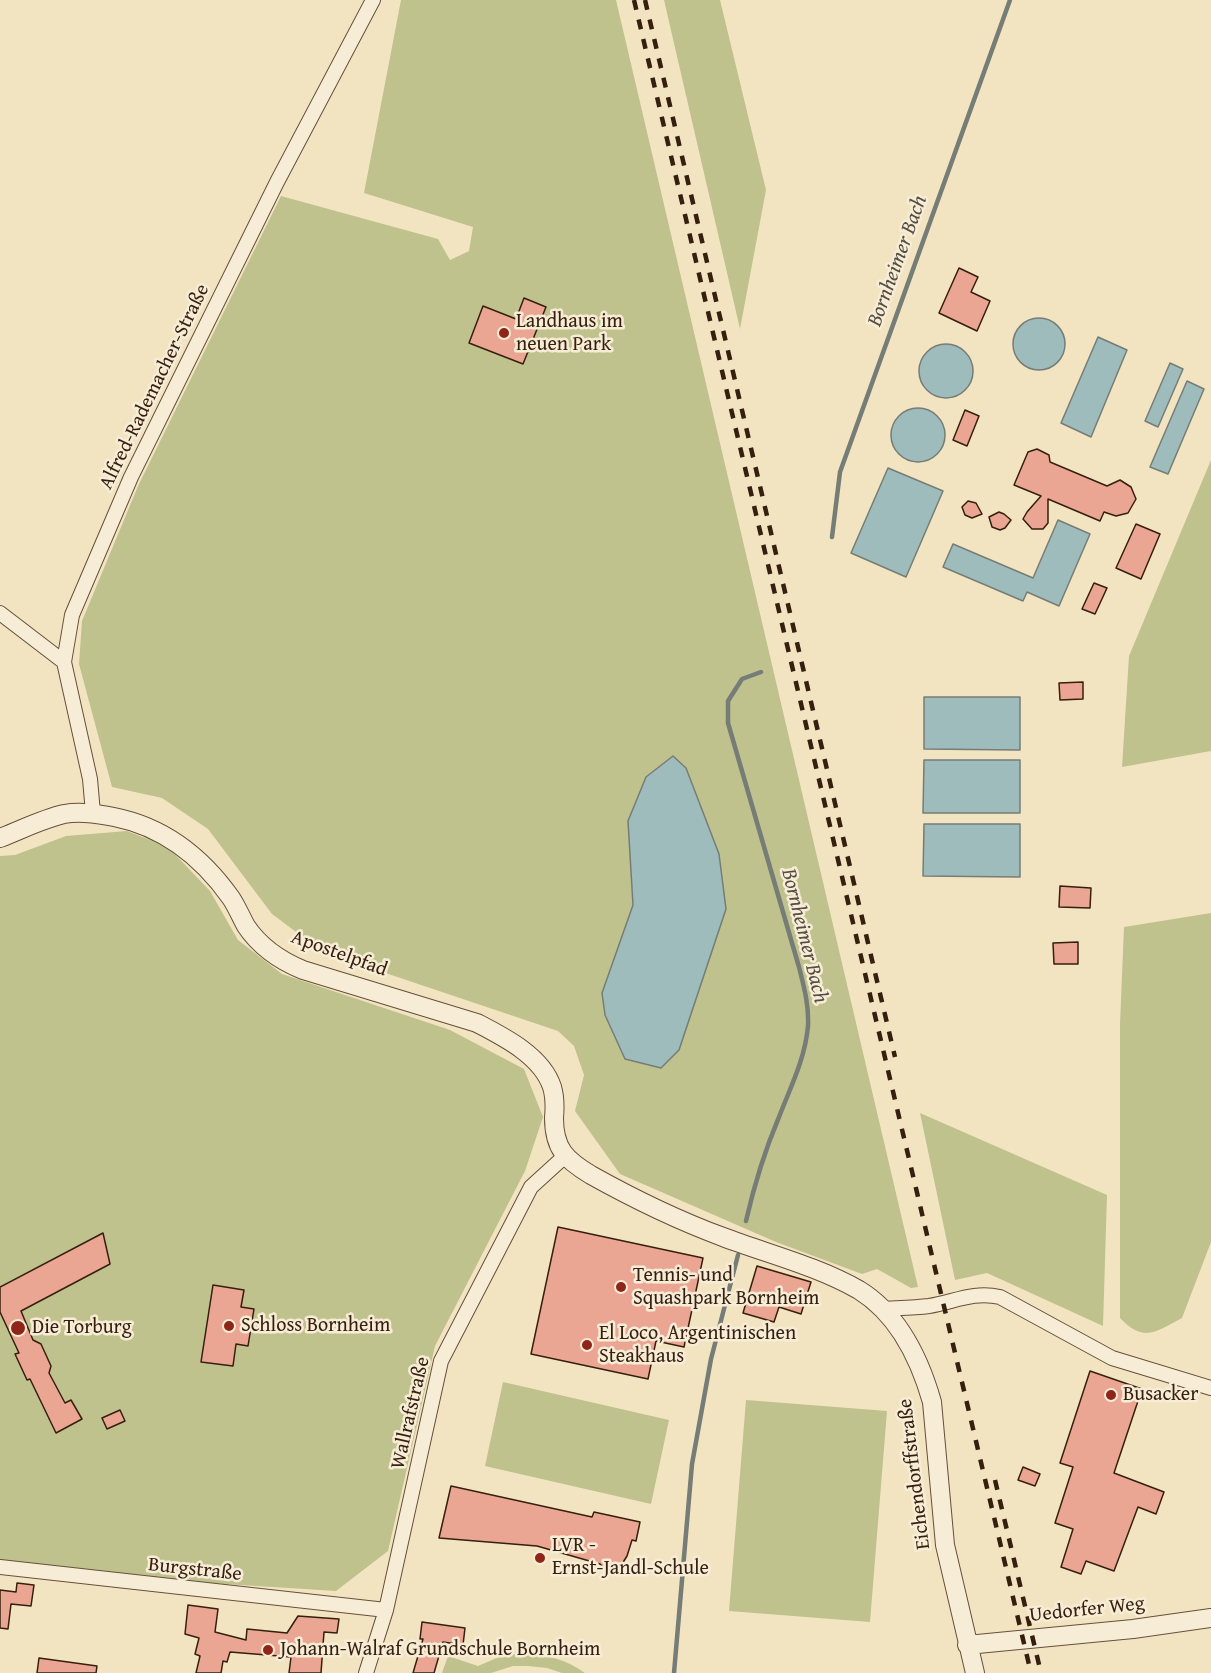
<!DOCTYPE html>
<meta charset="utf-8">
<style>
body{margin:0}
canvas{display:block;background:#f2e3c1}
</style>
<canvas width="1211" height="1673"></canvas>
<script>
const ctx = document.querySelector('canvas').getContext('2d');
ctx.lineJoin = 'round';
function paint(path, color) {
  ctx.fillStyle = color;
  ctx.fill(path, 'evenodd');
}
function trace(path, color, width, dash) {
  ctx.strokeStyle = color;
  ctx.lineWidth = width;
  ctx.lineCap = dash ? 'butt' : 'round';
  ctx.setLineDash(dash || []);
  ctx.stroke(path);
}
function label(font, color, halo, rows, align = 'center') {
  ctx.font = font + ' "Gentium Book Plus",serif';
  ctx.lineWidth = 5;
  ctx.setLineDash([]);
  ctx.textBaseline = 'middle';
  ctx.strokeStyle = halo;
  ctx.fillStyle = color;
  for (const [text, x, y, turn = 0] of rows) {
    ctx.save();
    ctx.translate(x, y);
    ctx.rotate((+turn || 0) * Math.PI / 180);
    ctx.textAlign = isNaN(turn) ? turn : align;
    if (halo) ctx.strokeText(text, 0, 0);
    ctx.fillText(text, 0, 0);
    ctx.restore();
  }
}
const green = new Path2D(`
 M 401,0 L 616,0 L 918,1287 L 911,1288 L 877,1269 L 862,1274 L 776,1242 L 620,1174 L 575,1111 L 584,1075 L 574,1046 L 558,1031 L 323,952 L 272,914 L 208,829 L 162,798 L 112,787 L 79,664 L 82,621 L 138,486 L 281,196 L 438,239 L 450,260 L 469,251 L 473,227 L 364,193 ZM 686,768 L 719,854 L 726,909 L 602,994 L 633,905 L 628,821 Z
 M 664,0 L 720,0 L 766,190 L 740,329 Z
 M 1211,460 L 1211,751 L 1122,767 L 1129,656 Z
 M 127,831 L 168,847 L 210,891 L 238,940 L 282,974 L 450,1030 L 524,1069 L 543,1117 L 525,1171 L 435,1346 L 388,1551 L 336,1591 L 145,1579 L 0,1560 L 0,856 L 15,855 L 66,836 Z
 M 1211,913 L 1211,1242 L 1182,1318 C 1155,1332 1144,1343 1120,1318 L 1120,1024 L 1124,927 Z
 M 920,1113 L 1107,1195 L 1103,1326 L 987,1273 L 955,1280 Z
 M 503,1382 L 669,1420 L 651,1504 L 485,1466 Z
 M 746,1400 L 887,1411 L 870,1622 L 729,1611 Z
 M 524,1652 C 546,1655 566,1659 585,1673 L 562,1673 L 547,1668 L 528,1666 L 513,1666 L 491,1673 L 442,1673 L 448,1656 L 478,1666 L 499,1657 Z`);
const water = new Path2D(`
 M1013 344a26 26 0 1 1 52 0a26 26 0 1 1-52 0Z
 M 1098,337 L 1127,350 L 1091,437 L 1061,423 Z
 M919 371a27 27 0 1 1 54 0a27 27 0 1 1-54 0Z
 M 1170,363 L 1183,369 L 1158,427 L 1145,421 Z
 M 1187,381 L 1204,389 L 1168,474 L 1150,467 Z
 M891 435a27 27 0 1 1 54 0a27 27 0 1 1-54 0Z
 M 888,468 L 943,491 L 906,577 L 851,553 Z
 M 1058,520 L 1090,534 L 1059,606 L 1027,592 L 1023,601 L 943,567 L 953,544 L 1033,578 Z
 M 924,697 L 1020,697 L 1020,750 L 924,749 Z
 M 673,756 L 686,768 L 719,854 L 726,909 L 679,1050 L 661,1068 L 625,1059 L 605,1015 L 602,993 L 633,905 L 628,821 L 646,777 Z
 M 924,760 L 1020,760 L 1020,813 L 923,813 Z
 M 924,824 L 1020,824 L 1020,877 L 923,876 Z`);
const stream = new Path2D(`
 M 832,537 L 840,472 L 1010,0
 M 746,1221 C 754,1186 765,1150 779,1117 C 791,1086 805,1059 808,1026 C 809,1005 804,987 799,967 L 728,723 L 728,701 L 742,679 L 761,672
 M 674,1673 L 692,1464 L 711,1359 L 738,1255`);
const building = new Path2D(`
 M 959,268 L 978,277 L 971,292 L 990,301 L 977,331 L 939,313 Z
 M 524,298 L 546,307 L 523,364 L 469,343 L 483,306 L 516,319 Z
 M 965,410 L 979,416 L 967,446 L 953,440 Z
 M 1037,449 L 1049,455 L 1050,462 L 1107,486 L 1120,480 L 1131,487 L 1136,499 L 1128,513 L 1116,516 L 1104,512 L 1100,521 L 1048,499 L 1048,523 L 1043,529 L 1032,529 L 1023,519 L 1027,512 L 1041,496 L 1014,485 L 1028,452 Z
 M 968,501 L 976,503 L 982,514 L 972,518 L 965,515 L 962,507 Z
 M 999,512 L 1004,514 L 1011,520 L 1005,528 L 1000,530 L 992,527 L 989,517 Z
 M 1136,524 L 1160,534 L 1141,579 L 1116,568 Z
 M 1094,583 L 1107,588 L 1095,614 L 1082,609 Z
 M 1083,682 L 1083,699 L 1060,700 L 1059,683 Z
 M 1060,886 L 1091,888 L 1090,908 L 1059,907 Z
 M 1078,942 L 1078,964 L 1054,964 L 1053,943 Z
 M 558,1227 L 703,1258 L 684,1347 L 656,1341 L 648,1379 L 531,1354 Z
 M 103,1233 L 110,1264 L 21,1311 L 33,1340 L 41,1344 L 51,1366 L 49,1373 L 65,1403 L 71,1400 L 82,1419 L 56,1433 L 30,1379 L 27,1380 L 15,1354 L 19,1353 L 0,1312 L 0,1287 Z
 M 757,1266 L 811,1282 L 801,1314 L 779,1307 L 774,1322 L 743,1313 Z
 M 213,1285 L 244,1290 L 241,1307 L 254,1309 L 248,1346 L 236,1344 L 233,1366 L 201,1362 Z
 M 1090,1371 L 1142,1389 L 1114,1473 L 1164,1492 L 1156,1514 L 1138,1507 L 1114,1571 L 1086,1561 L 1081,1574 L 1061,1567 L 1073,1529 L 1055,1523 L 1073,1467 L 1060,1463 Z
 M 120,1410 L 125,1421 L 107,1429 L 102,1418 Z
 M 1023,1467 L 1040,1474 L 1035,1486 L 1018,1480 Z
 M 451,1486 L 592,1517 L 594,1512 L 640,1522 L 636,1541 L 632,1540 L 627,1556 L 622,1564 L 617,1569 L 612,1570 L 604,1568 L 600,1564 L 537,1546 L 439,1538 Z
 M 17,1583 L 34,1585 L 31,1606 L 11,1604 L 8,1629 L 0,1628 L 0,1590 L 16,1592 Z
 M 188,1605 L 218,1609 L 215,1632 L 246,1640 L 247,1629 L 287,1633 L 298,1616 L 339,1619 L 337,1633 L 324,1632 L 321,1673 L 289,1673 L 291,1657 L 230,1652 L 227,1662 L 223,1661 L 221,1673 L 196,1673 L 200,1656 L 195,1654 L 199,1638 L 185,1634 Z
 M 422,1622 L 465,1628 L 463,1645 L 443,1642 L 434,1673 L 413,1673 L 423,1639 L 420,1639 Z
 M 39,1658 L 97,1666 L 96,1673 L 37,1673 Z`);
const minor = new Path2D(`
 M 0,613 L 64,662
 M 93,813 L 90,779 L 64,662 L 72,615 L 131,477 L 277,182 L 373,0
 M 880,1309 C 896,1308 913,1308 929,1306 C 954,1302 973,1291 1000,1297 L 1112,1358 L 1211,1388
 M 0,1567 L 386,1610
 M 366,1673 L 386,1610 L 441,1361 L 531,1187 L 565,1156`);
const tertiary = new Path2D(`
 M 0,838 C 21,830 42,819 64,814 C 81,811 98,814 114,817 C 164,827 202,857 231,898 C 237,907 241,917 246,926 C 260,947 281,961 303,970 L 477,1023 C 504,1037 542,1056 552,1087 C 555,1097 555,1107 554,1118 C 554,1149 566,1160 591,1175 C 634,1199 677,1220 723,1237 C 768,1254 817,1266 859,1290 C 898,1314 920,1360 932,1402 L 945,1545 L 975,1673
 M 967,1645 L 1133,1629 L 1211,1618`);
const rail = new Path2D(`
 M 634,0 L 1031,1673
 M 645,0 L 895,1057
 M 995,1480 L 1041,1673`);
const markers = [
 [504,333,6,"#8f2418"],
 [621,1287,6,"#8f2418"],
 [229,1326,6,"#8f2418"],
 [18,1328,8,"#8f2418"],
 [587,1345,6,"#8f2418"],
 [1111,1395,6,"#8f2418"],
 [540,1558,6,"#8f2418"],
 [268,1650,6,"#8f2418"]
];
const poiNames = [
 ["Landhaus im",516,322],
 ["neuen Park",516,345],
 ["Tennis- und",633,1276],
 ["Squashpark Bornheim",633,1299],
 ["Schloss Bornheim",241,1326],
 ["Die Torburg",32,1328],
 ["El Loco, Argentinischen",599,1334],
 ["Steakhaus",599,1357],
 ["Busacker",1123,1395],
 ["LVR -",552,1546],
 ["Ernst-Jandl-Schule",552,1569],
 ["Johann-Walraf Grundschule Bornheim",280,1650]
];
const streetNames = [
 ["Alfred-Rademacher-Straße",155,387,-64],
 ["Apostelpfad",339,954,20],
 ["Wallrafstraße",411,1413,-77],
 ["Eichendorffstraße",915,1474,-97],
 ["Burgstraße",195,1570,6],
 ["Uedorfer Weg",1087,1610,-6]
];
const waterNames = [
 ["Bornheimer Bach",898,261,-70],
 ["Bornheimer Bach",804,936,76]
];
paint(green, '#c0c28e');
paint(water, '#9fbcbc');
trace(water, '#757d76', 1.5);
trace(stream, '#757d76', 4.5);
paint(building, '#eaa692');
trace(building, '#361f0e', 1.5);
trace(minor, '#65503b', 16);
trace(tertiary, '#65503b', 20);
trace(minor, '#f7edd7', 14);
trace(tertiary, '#f7edd7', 18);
trace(rail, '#361f0e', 4.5, [10, 10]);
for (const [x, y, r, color] of markers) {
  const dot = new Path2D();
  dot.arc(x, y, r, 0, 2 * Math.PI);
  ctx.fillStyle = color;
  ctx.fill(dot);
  trace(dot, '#f7edd7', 2);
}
label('20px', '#361f0e', '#f7edd7', poiNames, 'left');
label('20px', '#361f0e', '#f7edd7', streetNames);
label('italic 21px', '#564e42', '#f7edd7', waterNames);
</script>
